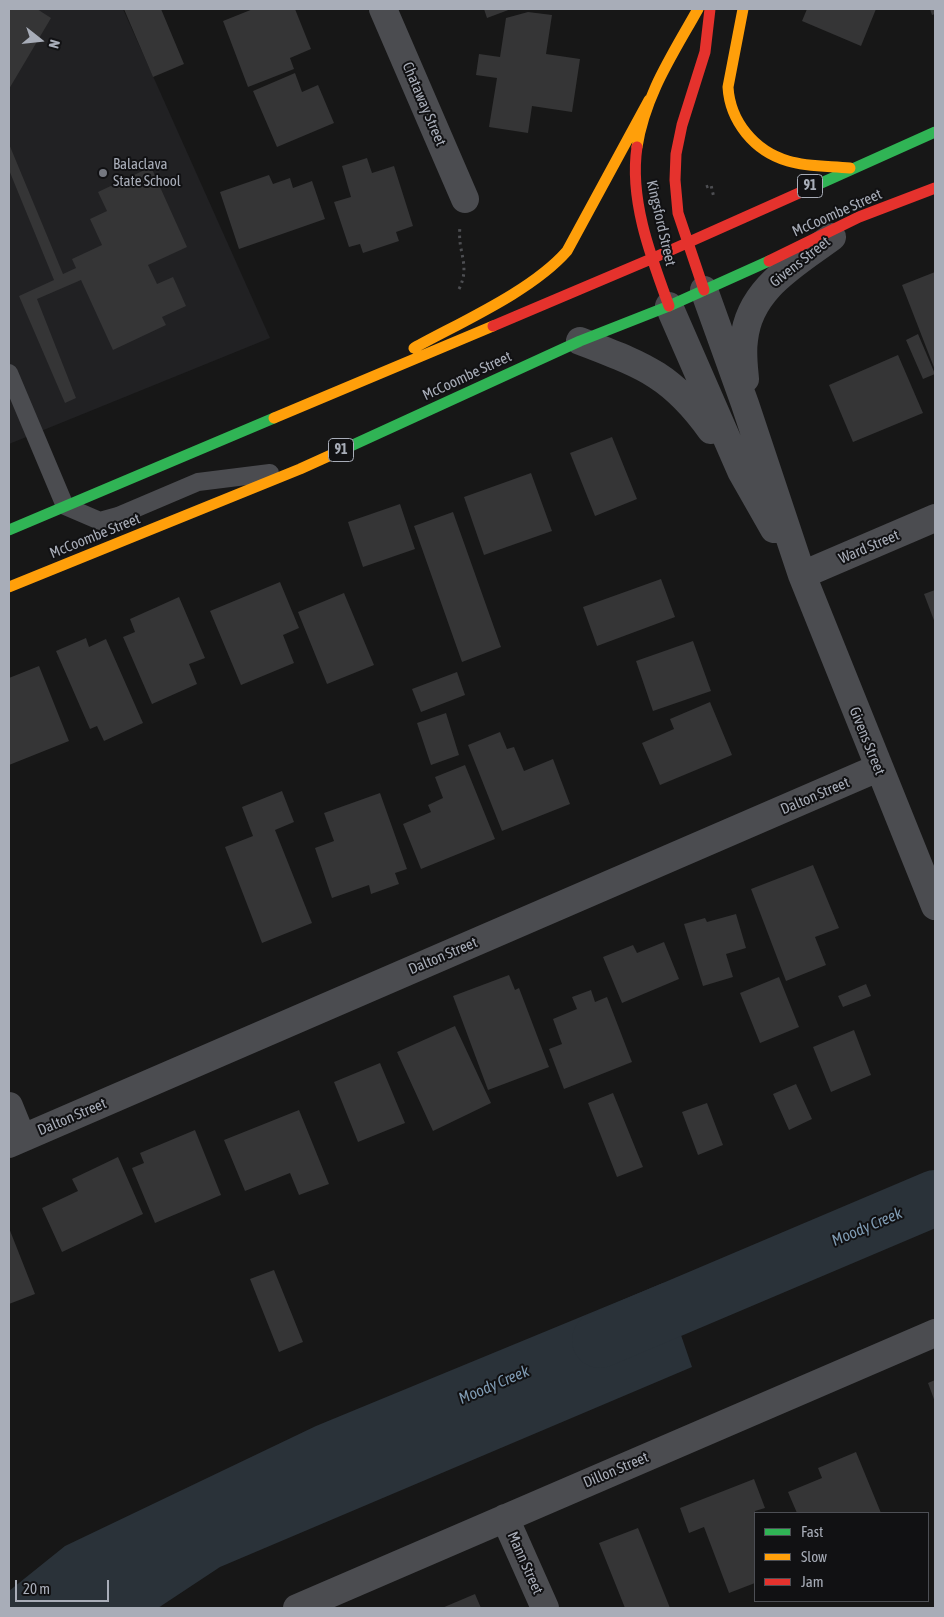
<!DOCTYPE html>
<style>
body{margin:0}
#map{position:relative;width:944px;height:1617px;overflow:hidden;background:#171717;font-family:"Asap Condensed",sans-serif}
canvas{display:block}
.frame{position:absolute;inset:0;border:10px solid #a8adb8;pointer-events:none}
.legend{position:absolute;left:754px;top:1512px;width:175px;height:90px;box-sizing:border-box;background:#111113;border:1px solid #4d4f55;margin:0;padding:6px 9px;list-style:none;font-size:15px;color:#a8adb8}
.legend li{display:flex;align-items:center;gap:10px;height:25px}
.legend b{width:25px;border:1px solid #4d4f55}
.north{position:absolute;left:15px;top:15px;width:50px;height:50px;-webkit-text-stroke:4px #111113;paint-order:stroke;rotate:106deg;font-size:14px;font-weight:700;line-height:20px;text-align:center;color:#a8adb8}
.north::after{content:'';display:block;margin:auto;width:18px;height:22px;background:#a8adb8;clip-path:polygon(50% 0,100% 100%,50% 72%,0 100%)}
.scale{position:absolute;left:15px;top:1580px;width:94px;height:22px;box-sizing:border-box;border:2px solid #a8adb8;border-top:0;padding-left:6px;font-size:15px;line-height:18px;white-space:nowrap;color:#a8adb8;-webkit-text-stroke:4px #111113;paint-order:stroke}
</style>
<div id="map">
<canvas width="944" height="1617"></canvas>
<div class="frame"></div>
<ul class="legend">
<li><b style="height:6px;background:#30b455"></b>Fast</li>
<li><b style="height:6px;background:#ff9f0a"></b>Slow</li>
<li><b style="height:6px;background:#e5322d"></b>Jam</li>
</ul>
<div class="north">N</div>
<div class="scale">20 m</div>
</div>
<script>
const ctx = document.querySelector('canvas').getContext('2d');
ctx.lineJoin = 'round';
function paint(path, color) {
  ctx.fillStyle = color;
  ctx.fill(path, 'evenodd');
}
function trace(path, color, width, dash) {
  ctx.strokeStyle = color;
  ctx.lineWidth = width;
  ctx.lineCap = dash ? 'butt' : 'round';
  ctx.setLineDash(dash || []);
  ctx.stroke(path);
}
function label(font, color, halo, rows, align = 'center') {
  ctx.font = font + ' "Asap Condensed",sans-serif';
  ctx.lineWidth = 4;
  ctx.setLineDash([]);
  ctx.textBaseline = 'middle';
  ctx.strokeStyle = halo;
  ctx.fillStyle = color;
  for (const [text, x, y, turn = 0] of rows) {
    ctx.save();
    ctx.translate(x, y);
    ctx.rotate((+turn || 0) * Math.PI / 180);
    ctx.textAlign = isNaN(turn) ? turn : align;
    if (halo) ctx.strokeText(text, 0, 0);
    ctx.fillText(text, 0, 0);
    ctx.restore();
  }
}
const built = new Path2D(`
 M 9,9 L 123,9 L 270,338 L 9,444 Z`);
const water = new Path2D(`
 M 663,1283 L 692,1367 L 220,1567 L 158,1608 L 9,1608 L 9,1591 L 65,1546 L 316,1426 Z`);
const river = new Path2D(`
 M 600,1340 L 935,1198`);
const building = new Path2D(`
 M 9,9 L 37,9 L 51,18 L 9,89 Z
 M 124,9 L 161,9 L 184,64 L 153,77 Z
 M 253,9 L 295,9 L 311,49 L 290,58 L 294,69 L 248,87 L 223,21 Z
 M 484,9 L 511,9 L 487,18 Z
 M 807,9 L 876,9 L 861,46 L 802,21 Z
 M 930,9 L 935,9 L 935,14 L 932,15 Z
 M 528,12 L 552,15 L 546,54 L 580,59 L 572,112 L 532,106 L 528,133 L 489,127 L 497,78 L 476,75 L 479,54 L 500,57 L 506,18 Z
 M 295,73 L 302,92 L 318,85 L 334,123 L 277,147 L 253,91 Z
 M 9,144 L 63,274 L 76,268 L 72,259 L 102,245 L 90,219 L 107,211 L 98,192 L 151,167 L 187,247 L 148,265 L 157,284 L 173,277 L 186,306 L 162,317 L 166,325 L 113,350 L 81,280 L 37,299 L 76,398 L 65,403 L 19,296 L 54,280 L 9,170 Z
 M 367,158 L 372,173 L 394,166 L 413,226 L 396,232 L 399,241 L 363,253 L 360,244 L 349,247 L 334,202 L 351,197 L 342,166 Z
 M 269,175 L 273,184 L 290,178 L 293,188 L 312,181 L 325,219 L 239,249 L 220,192 Z
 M 935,272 L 935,370 L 902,285 Z
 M 918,334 L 935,374 L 923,379 L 906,340 Z
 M 898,355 L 923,413 L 853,442 L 829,385 Z
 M 612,437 L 637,499 L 595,516 L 570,453 Z
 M 531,473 L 552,531 L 484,555 L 464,497 Z
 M 400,504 L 415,549 L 363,567 L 348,522 Z
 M 453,512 L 501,647 L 462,662 L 414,526 Z
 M 661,579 L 675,617 L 597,646 L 583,607 Z
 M 280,582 L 299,628 L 283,635 L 294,663 L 241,685 L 210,611 Z
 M 935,590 L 935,623 L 924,594 Z
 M 344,593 L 374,665 L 327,684 L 298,612 Z
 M 179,597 L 205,658 L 189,664 L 197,684 L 152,704 L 123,637 L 135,632 L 130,619 Z
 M 86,638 L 89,647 L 106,639 L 143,723 L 104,741 L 97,726 L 90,729 L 56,651 Z
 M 693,641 L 711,691 L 653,711 L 636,661 Z
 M 39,666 L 69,741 L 9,765 L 9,678 Z
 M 457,672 L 465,695 L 421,712 L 412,689 Z
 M 710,702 L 732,755 L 660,785 L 642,743 L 674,729 L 670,719 Z
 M 446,713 L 459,755 L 431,765 L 417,723 Z
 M 500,732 L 507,749 L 514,747 L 524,771 L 553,759 L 570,804 L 502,831 L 468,745 Z
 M 465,765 L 495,839 L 421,869 L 403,824 L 431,812 L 428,805 L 443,798 L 435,777 Z
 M 282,791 L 294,822 L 275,830 L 312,923 L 262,943 L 225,847 L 253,836 L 242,807 Z
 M 380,793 L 407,869 L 395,873 L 399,884 L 371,894 L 369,885 L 332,898 L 315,848 L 334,841 L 324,813 Z
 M 813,865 L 839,928 L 815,937 L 826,965 L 786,981 L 751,889 Z
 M 736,914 L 746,948 L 726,954 L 733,977 L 703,986 L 684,924 L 705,918 L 707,922 Z
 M 664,942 L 679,979 L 622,1003 L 603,957 L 633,945 L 637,953 Z
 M 509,975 L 515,990 L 519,988 L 549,1067 L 488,1090 L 453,996 Z
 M 779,977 L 799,1027 L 760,1043 L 740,993 Z
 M 866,984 L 871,996 L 843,1007 L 838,996 Z
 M 591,990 L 595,1002 L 607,997 L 632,1062 L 564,1089 L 549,1049 L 562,1044 L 553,1019 L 577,1009 L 572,997 Z
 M 455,1026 L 491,1103 L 433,1131 L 397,1052 Z
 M 854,1030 L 871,1075 L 831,1092 L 813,1047 Z
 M 380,1063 L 405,1123 L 358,1142 L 334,1082 Z
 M 796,1084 L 812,1119 L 789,1130 L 773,1094 Z
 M 613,1093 L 643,1167 L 617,1177 L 588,1103 Z
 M 707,1103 L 723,1145 L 698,1155 L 682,1112 Z
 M 299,1110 L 329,1184 L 299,1195 L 290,1173 L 245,1191 L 224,1140 Z
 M 195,1130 L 221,1195 L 155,1223 L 132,1168 L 144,1163 L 140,1153 Z
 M 118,1157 L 143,1214 L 62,1252 L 42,1208 L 78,1191 L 72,1179 Z
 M 9,1228 L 35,1294 L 9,1304 Z
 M 274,1270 L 303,1342 L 279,1352 L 250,1279 Z
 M 935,1380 L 935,1402 L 928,1383 Z
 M 856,1452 L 881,1513 L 797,1513 L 788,1492 L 822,1478 L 818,1468 Z
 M 754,1479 L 765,1508 L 755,1511 L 755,1583 L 729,1593 L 704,1527 L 689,1533 L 680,1508 Z
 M 638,1528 L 670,1608 L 625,1608 L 599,1543 Z
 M 475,1594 L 481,1608 L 442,1608 Z`);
const path = new Path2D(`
 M 706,187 L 711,185 L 714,198
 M 459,289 C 471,265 457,252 460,227`);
const lane = new Path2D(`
 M 9,373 L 65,506 L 100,521 L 118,516 L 198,482 L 270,473`);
const street = new Path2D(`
 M 383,9 L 465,199
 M 704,290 L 745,404 L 802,575 L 935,906
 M 669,306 L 741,471 L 774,529
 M 580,341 C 642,365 671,374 711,430
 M 745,379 C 744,367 742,353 744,340 C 749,289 794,265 832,237
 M 802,575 L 935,518
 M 9,1106 L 22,1138
 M 9,1144 L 878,768
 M 505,1518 L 545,1608
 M 297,1608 L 935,1333`);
const fast = new Path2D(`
 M 808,189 L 935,132
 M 342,450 L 580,341 L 669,306 L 769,261
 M 9,530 L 274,418`);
const slow = new Path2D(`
 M 743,9 L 728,87 C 730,121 754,151 788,161 C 808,167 829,166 850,168
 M 637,147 C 645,95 673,54 698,9
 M 414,348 C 461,322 532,291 567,251 L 649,100
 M 274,418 L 493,326
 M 9,587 L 300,469 L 342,450`);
const jam = new Path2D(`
 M 637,147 C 629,200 651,257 669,306
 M 769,261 L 859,217 L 935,188
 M 704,290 L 678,213 L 675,180 L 676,154 L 682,125 L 705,52 L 710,9
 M 493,326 L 651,259 L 808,189`);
const markers = [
 [103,173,5,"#757880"]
];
const shields = [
 [810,186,25],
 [341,450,25]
];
const shieldNames = [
 ["91",810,186],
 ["91",341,450]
];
const streetNames = [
 ["Chataway Street",424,104,67],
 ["McCoombe Street",837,213,-24],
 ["Kingsford Street",661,223,77],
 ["Givens Street",800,262,-38],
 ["McCoombe Street",467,376,-25],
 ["McCoombe Street",95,536,-22],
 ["Ward Street",869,547,-23],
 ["Givens Street",867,741,68],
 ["Dalton Street",815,796,-23],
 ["Dalton Street",443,956,-23],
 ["Dalton Street",72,1117,-23],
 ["Dillon Street",616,1470,-23],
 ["Mann Street",525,1563,66]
];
const poiNames = [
 ["Balaclava",113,164],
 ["State School",113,181]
];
const waterNames = [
 ["Moody Creek",867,1227,-23],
 ["Moody Creek",494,1385,-23]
];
paint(built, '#212123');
paint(water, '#2a3239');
trace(river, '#2a3239', 56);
paint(building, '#353536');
trace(path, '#4d4e52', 3, [2.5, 4]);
trace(lane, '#4b4c50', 18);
trace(street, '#4b4c50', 28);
trace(fast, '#30b455', 11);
trace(slow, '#ff9f0a', 11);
trace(jam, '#e5322d', 11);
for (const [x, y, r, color] of markers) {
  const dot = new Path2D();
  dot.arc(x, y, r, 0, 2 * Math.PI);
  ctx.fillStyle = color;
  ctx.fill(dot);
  trace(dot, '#111113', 2);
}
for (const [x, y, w] of shields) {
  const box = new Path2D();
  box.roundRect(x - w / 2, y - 11.5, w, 23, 4);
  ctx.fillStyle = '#111113';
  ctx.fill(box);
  trace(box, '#a8adb8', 1);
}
label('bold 14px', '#a8adb8', null, shieldNames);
label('15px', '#a8adb8', '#111113', streetNames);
label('15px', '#a8adb8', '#111113', poiNames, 'left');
label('italic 16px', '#7f9bb3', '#111113', waterNames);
</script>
